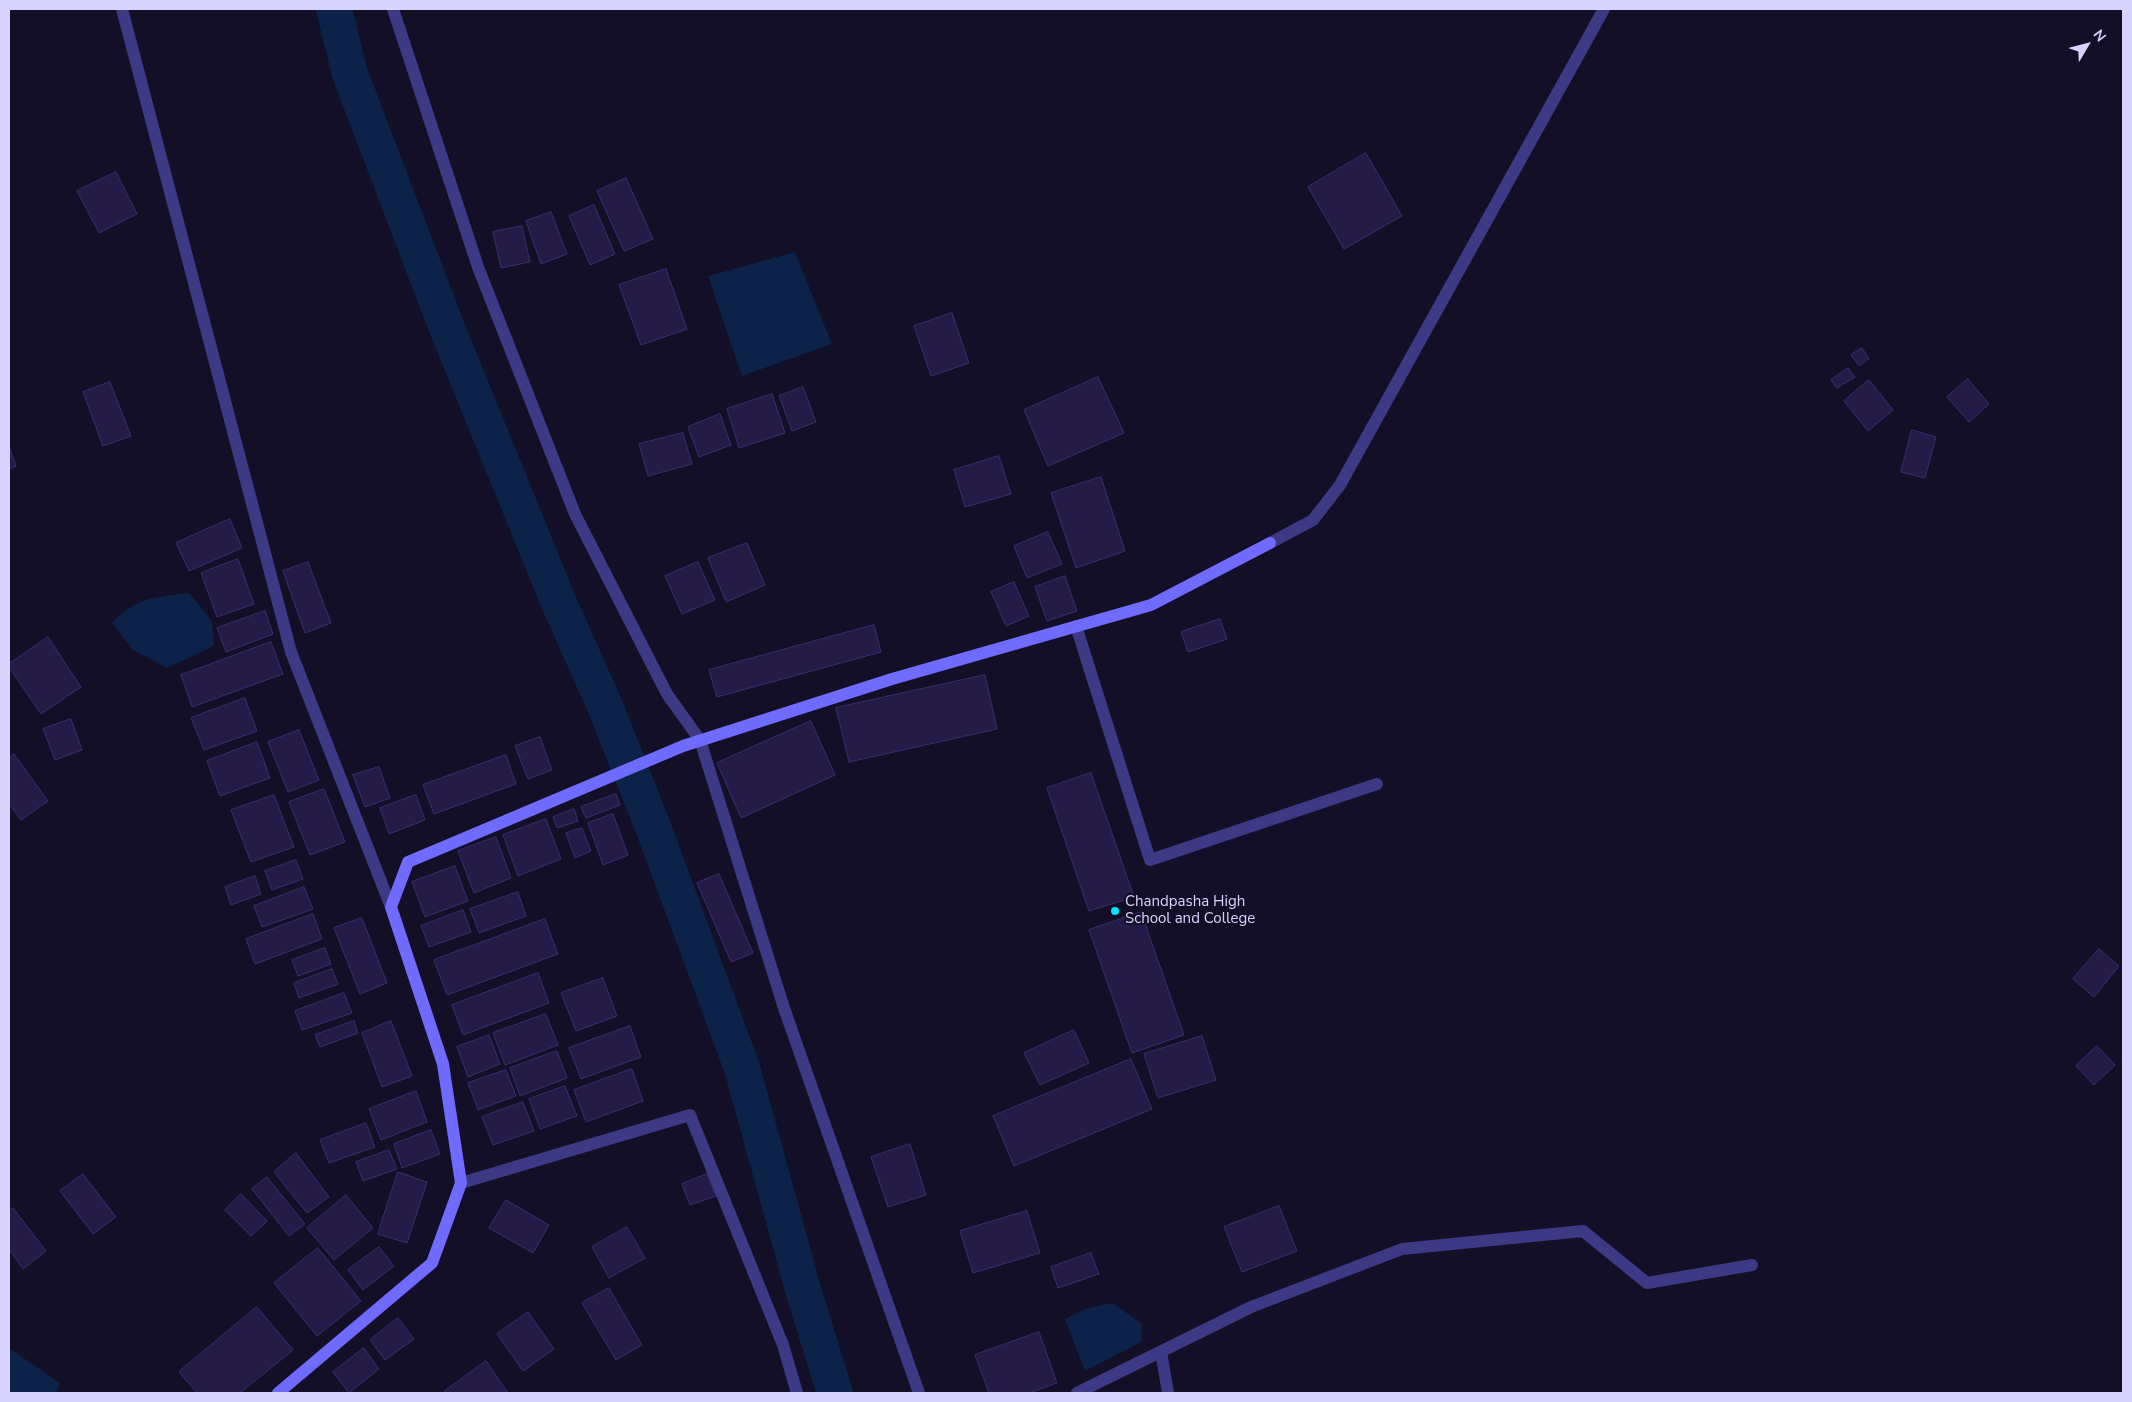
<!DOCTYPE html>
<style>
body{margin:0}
#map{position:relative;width:2132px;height:1402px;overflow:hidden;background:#130f26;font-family:"Nunito Sans",sans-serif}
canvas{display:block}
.frame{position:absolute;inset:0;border:10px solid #d9d4ff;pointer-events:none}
.north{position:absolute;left:2062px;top:20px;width:50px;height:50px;-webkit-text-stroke:4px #130f26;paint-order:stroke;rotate:53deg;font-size:14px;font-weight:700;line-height:20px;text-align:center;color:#d9d4ff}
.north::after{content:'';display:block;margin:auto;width:18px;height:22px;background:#d9d4ff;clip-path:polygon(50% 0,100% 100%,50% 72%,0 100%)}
</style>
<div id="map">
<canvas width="2132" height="1402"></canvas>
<div class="frame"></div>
<div class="north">N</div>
</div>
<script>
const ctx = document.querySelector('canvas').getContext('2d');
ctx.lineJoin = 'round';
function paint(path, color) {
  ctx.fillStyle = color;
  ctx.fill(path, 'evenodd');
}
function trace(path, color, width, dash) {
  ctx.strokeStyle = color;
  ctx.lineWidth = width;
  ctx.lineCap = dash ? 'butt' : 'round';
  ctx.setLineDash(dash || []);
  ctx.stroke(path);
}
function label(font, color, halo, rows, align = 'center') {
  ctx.font = font + ' "Nunito Sans",sans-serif';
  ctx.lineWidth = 4;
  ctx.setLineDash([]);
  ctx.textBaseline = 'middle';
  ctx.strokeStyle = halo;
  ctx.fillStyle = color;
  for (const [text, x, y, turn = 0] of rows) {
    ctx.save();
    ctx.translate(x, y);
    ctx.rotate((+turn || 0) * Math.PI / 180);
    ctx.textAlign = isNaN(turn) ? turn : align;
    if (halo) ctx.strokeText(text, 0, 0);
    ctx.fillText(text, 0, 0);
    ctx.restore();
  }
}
const water = new Path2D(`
 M 795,252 L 832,344 L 742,376 L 708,276 Z
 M 189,593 L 212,621 L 214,646 L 167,668 L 133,650 L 112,623 C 137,596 155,598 189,593 Z
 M 1113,1303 L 1142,1324 L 1141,1342 L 1085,1371 L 1065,1319 L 1087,1308 Z
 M 9,1348 L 60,1383 L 56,1393 L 9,1393 Z`);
const canal = new Path2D(`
 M 334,9 L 350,74 L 447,328 L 559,603 L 605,706 L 653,827 L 742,1068 L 804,1293 L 835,1393`);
const building = new Path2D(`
 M 1366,153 L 1402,216 L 1344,249 L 1308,187 Z
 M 116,172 L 137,214 L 99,233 L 77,191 Z
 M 626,178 L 653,239 L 624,251 L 597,191 Z
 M 594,205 L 615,254 L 590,265 L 569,216 Z
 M 551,212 L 567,254 L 541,264 L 526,221 Z
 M 522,226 L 530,262 L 501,268 L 493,232 Z
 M 666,269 L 687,329 L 641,345 L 619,285 Z
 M 952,313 L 969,363 L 931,376 L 914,326 Z
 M 1862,348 L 1869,359 L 1859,366 L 1851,355 Z
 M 1848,368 L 1855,377 L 1837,388 L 1831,380 Z
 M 1098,377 L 1124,433 L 1048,466 L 1024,410 Z
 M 1968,379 L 1989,404 L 1969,422 L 1947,397 Z
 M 1869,380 L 1893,410 L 1868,431 L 1844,401 Z
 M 110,382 L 131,436 L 103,446 L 83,392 Z
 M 803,387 L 816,422 L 792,431 L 779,396 Z
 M 772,394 L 785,433 L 739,448 L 727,409 Z
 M 720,414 L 731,445 L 699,457 L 688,427 Z
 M 1912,430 L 1936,437 L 1925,478 L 1901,472 Z
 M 683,433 L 692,464 L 648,476 L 639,444 Z
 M 9,446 L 16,466 L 9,469 Z
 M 999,456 L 1011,494 L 965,507 L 954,470 Z
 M 1101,477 L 1125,551 L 1076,568 L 1051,493 Z
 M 230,519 L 242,548 L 189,571 L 176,543 Z
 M 1048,532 L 1062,564 L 1027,578 L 1014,546 Z
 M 747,543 L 765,585 L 726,602 L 708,558 Z
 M 238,559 L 254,604 L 217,617 L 201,573 Z
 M 308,562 L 331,623 L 305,633 L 283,571 Z
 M 698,562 L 715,600 L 682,614 L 665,576 Z
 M 1065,576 L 1077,611 L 1047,621 L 1035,587 Z
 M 1014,582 L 1029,616 L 1006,626 L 991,592 Z
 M 265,611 L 273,634 L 226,652 L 217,628 Z
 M 1220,619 L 1227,639 L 1188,652 L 1181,632 Z
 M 874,625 L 881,652 L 717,697 L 709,670 Z
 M 48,637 L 81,687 L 41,714 L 9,667 L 9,664 Z
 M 271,642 L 283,674 L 192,707 L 181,675 Z
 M 985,675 L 997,729 L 849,762 L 836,708 Z
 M 245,698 L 257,731 L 204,750 L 191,718 Z
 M 71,719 L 82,750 L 55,760 L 43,729 Z
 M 811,721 L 835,775 L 741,818 L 717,763 Z
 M 299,730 L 319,780 L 288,792 L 268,742 Z
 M 540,737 L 552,770 L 528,779 L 515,746 Z
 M 257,742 L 270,778 L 220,796 L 207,761 Z
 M 14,754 L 48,801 L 21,820 L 9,803 L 9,758 Z
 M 506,755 L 516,784 L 434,814 L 423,785 Z
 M 379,767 L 390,798 L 365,807 L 353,775 Z
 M 1091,773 L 1134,897 L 1089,911 L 1047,788 Z
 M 324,789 L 345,842 L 310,855 L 289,802 Z
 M 616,794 L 620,805 L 586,818 L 581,807 Z
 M 274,795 L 294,847 L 251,862 L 231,810 Z
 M 416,795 L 425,820 L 389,834 L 380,808 Z
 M 574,809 L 578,821 L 557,828 L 553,817 Z
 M 613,814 L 628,855 L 603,865 L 588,823 Z
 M 546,819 L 561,859 L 518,876 L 503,835 Z
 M 582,828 L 591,851 L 575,858 L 566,833 Z
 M 496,837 L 511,878 L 474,893 L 458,851 Z
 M 296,860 L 303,879 L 272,890 L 265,871 Z
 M 455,866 L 468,901 L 425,917 L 412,882 Z
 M 719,874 L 753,953 L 731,962 L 697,883 Z
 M 255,876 L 261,894 L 231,905 L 225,887 Z
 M 304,887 L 313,909 L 262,927 L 254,906 Z
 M 518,892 L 526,916 L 479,933 L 470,909 Z
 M 463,910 L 471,932 L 429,947 L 421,926 Z
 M 1141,912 L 1184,1035 L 1132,1053 L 1089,930 Z
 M 313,914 L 322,939 L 255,964 L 246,939 Z
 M 362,918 L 387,983 L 360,994 L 334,928 Z
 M 545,919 L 558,954 L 447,995 L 434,960 Z
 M 325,948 L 331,964 L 298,976 L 292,960 Z
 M 2099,949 L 2119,966 L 2094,997 L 2073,979 Z
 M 332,969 L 338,984 L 299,998 L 294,983 Z
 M 538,973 L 549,1003 L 463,1035 L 452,1005 Z
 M 603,978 L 617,1016 L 576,1031 L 561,993 Z
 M 344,993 L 352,1013 L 302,1030 L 295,1011 Z
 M 546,1014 L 558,1045 L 505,1065 L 493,1033 Z
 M 354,1021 L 358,1033 L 320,1047 L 315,1035 Z
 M 391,1021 L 412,1076 L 382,1087 L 362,1033 Z
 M 630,1026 L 641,1057 L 581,1079 L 569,1048 Z
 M 1074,1030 L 1089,1063 L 1040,1085 L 1024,1053 Z
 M 489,1035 L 500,1064 L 468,1077 L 457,1047 Z
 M 1202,1036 L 1216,1080 L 1158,1098 L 1144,1054 Z
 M 2097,1046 L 2115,1065 L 2094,1085 L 2076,1066 Z
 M 557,1051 L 567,1078 L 520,1096 L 510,1068 Z
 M 1131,1059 L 1152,1109 L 1014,1166 L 993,1116 Z
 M 632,1069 L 643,1101 L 586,1122 L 574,1090 Z
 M 506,1070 L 516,1096 L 478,1110 L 468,1083 Z
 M 565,1086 L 577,1116 L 540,1129 L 529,1099 Z
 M 416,1091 L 427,1122 L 381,1140 L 369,1109 Z
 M 523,1102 L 534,1131 L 493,1145 L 482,1117 Z
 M 366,1123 L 375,1147 L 329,1163 L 320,1140 Z
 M 431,1130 L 440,1154 L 402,1168 L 394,1144 Z
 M 910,1144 L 926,1195 L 888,1207 L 871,1157 Z
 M 389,1150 L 397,1169 L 363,1181 L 356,1162 Z
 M 296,1153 L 329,1197 L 307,1213 L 274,1172 Z
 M 398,1172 L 427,1182 L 407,1243 L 378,1234 Z
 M 83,1174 L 116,1217 L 93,1234 L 60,1191 Z
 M 707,1174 L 716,1196 L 690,1205 L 682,1184 Z
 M 267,1177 L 305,1224 L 289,1236 L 252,1189 Z
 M 241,1194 L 267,1221 L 251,1236 L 225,1210 Z
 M 346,1195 L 373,1228 L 334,1260 L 307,1228 Z
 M 506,1200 L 549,1225 L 533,1253 L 489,1228 Z
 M 1279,1206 L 1297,1251 L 1242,1272 L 1224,1227 Z
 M 13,1208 L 46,1251 L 23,1269 L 9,1249 L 9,1211 Z
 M 1027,1211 L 1040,1253 L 973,1273 L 960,1231 Z
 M 627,1227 L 645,1258 L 609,1278 L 592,1247 Z
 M 379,1247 L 394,1266 L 363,1290 L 348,1270 Z
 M 318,1248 L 361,1301 L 317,1336 L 274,1283 Z
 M 1091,1253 L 1099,1274 L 1058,1288 L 1051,1267 Z
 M 609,1288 L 642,1345 L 616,1360 L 582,1303 Z
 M 257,1307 L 293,1350 L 240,1393 L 197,1393 L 179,1372 Z
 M 528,1312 L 554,1349 L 523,1371 L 497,1334 Z
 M 398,1318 L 414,1339 L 385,1360 L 370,1340 Z
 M 1039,1332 L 1057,1383 L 1029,1393 L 989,1393 L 975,1355 Z
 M 364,1348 L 379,1369 L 349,1393 L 333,1372 Z
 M 486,1361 L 508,1393 L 447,1393 L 445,1391 Z`);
const street = new Path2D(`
 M 122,9 L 291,652 L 391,907
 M 393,9 L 478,267 L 575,514 L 667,694 L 700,740 L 784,1008 L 919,1393
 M 1270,543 L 1313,520 L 1340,485 L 1604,9
 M 1076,626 L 1150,860 L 1377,784
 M 461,1183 L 690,1115 L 783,1345 L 797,1393
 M 1161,1352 L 1168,1393
 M 1077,1393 L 1251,1307 L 1402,1249 L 1583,1231 L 1647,1283 L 1752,1265`);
const secondary = new Path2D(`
 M 278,1393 L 432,1263 L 461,1183 L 443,1064 L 391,907 L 408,862 L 683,746 L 892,679 L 1151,605 L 1270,543`);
const markers = [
 [1115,911,5,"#00e5ff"]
];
const poiNames = [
 ["Chandpasha High",1125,902],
 ["School and College",1125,919]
];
paint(water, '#0c2248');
trace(canal, '#0c2248', 36);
paint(building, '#241b47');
trace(building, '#3b2d73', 1);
trace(street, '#3d3a85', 12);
trace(secondary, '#6f6bff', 12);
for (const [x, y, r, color] of markers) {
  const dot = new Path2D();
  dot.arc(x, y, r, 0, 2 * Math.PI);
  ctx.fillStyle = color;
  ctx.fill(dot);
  trace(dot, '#130f26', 2);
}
label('15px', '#d9d4ff', '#130f26', poiNames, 'left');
</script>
